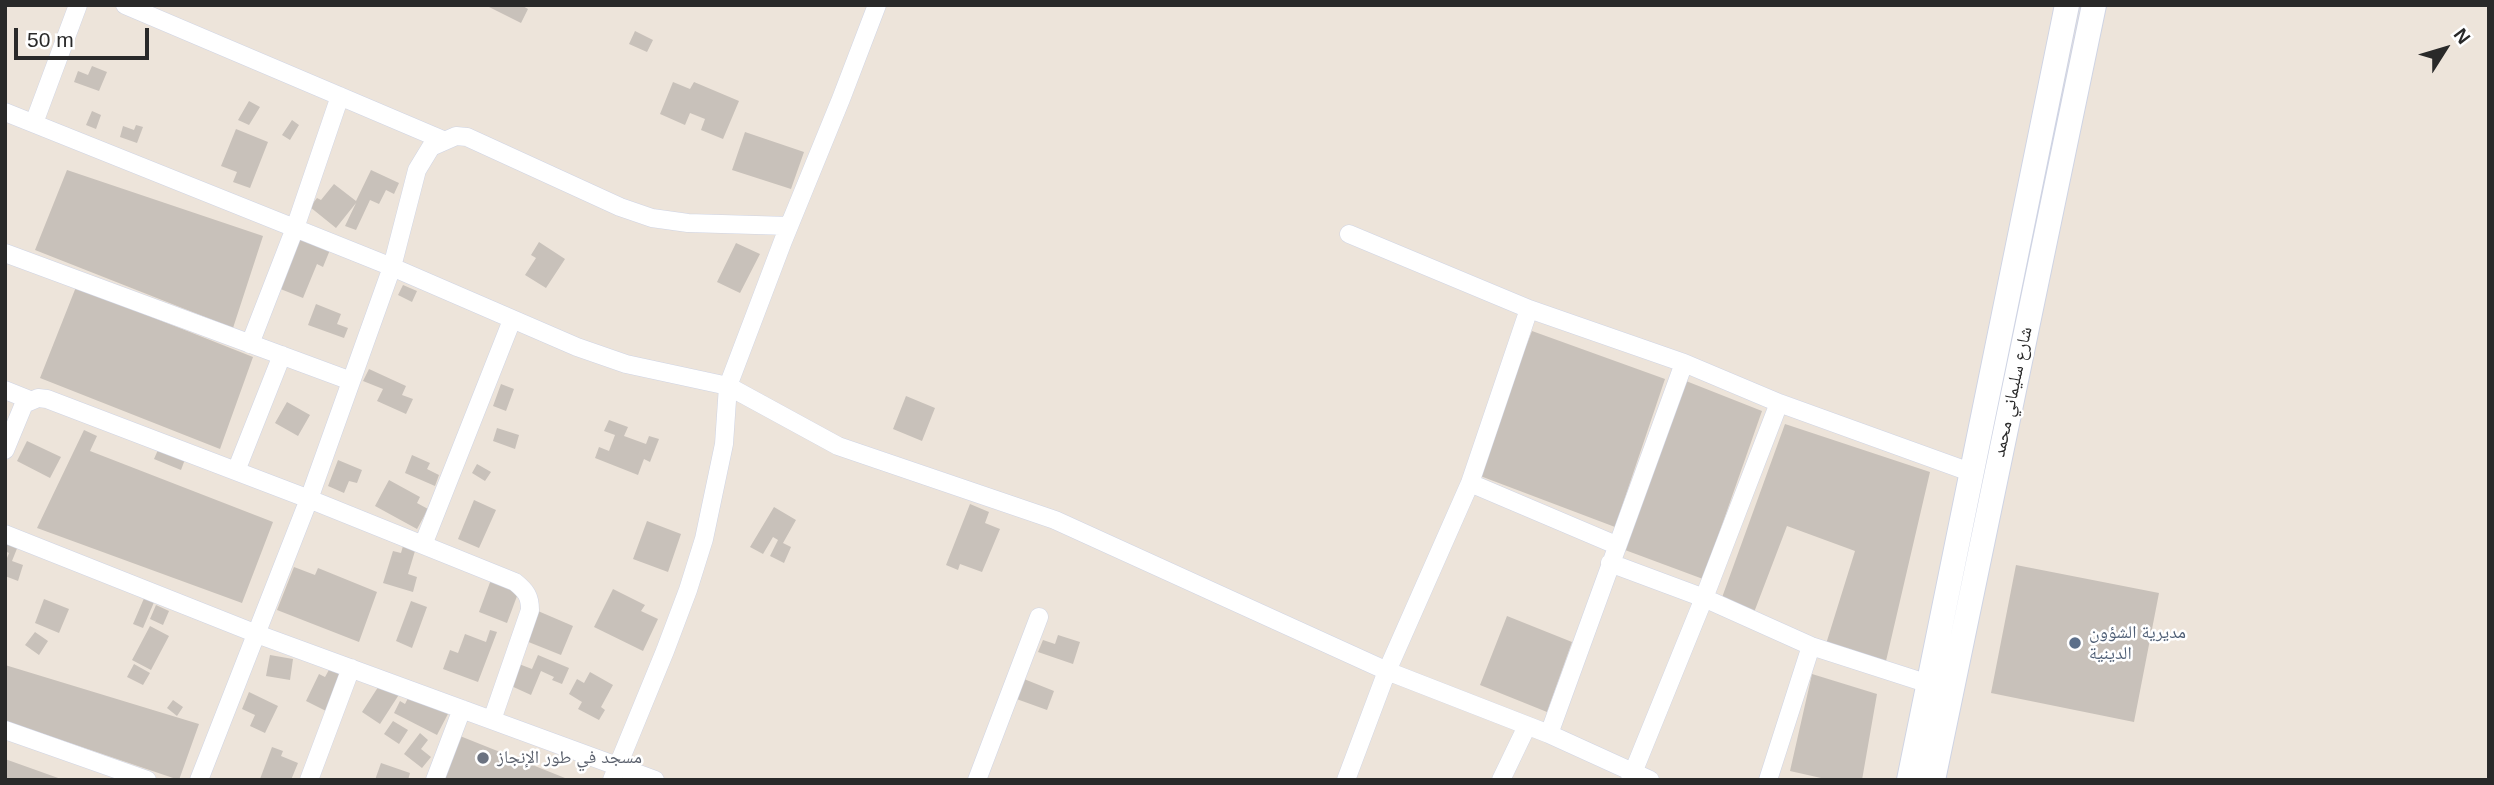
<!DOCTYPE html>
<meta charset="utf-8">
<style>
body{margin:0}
#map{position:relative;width:2494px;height:785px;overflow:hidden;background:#ede4da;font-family:Helvetica,sans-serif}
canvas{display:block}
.frame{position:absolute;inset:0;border:7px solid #292929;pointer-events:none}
.north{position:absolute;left:2410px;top:14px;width:70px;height:70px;-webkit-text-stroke:5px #fff;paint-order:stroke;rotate:53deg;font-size:19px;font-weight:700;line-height:28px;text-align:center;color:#292929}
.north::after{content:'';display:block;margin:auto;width:24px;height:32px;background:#292929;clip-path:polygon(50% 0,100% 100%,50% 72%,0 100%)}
.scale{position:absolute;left:14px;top:28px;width:135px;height:32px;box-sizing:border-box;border:4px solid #292929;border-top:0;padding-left:9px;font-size:21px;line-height:24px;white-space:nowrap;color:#292929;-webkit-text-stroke:5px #fff;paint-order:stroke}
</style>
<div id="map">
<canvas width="2494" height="785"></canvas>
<div class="frame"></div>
<div class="north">N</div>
<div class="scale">50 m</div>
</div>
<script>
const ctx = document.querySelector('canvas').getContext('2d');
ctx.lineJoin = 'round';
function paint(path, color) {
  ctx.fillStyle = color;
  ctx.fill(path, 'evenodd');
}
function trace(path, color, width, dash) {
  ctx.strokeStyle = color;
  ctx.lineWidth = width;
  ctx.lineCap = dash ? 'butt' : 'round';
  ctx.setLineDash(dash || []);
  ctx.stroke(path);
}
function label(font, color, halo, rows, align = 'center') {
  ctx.font = font + ' Helvetica,"Noto Naskh Arabic",sans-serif';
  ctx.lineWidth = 5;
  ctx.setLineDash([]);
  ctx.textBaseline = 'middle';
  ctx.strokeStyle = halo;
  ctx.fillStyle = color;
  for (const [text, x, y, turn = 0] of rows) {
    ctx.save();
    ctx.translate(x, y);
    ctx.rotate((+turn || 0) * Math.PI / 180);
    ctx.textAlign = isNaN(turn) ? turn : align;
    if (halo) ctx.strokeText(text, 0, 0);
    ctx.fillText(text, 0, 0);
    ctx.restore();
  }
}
const building = new Path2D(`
 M 485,5 L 521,5 L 528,9 L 521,23 Z
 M 635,31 L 653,40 L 647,52 L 629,44 Z
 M 92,66 L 107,72 L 99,91 L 74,82 L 78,71 L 88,75 Z
 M 673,82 L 690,89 L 694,82 L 739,101 L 723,139 L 701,130 L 705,119 L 690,113 L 685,125 L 660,114 Z
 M 249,101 L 260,107 L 249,125 L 238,120 Z
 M 92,111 L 101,115 L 96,129 L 86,125 Z
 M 292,120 L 299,125 L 290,140 L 282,135 Z
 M 136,125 L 143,127 L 137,143 L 120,137 L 123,126 L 134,130 Z
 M 236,129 L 268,142 L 250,188 L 233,182 L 237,172 L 221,166 Z
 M 745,132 L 804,152 L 791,189 L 732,170 Z
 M 67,170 L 263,236 L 233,328 L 35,250 Z
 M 371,170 L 399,183 L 394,194 L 386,190 L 379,204 L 370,200 L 356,230 L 345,226 L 356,203 L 336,228 L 310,207 L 317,198 L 321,200 L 334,184 L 356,201 Z
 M 301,232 L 332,245 L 323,267 L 317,264 L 303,298 L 278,288 Z
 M 539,242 L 565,259 L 546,288 L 525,275 L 536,258 L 531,255 Z
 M 736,243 L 760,254 L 740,293 L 717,282 Z
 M 403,285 L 417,291 L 412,302 L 398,295 Z
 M 76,287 L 253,357 L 220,449 L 40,378 Z
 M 316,304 L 341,314 L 337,324 L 348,328 L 344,338 L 308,325 Z
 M 1532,331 L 1665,379 L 1615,527 L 1475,474 Z
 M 369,369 L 406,386 L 402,395 L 413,399 L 406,414 L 377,401 L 383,389 L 363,381 Z
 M 1686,381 L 1762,411 L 1703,579 L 1625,550 Z
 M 501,384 L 514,389 L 506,411 L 493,406 Z
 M 906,396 L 935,408 L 922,441 L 893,429 Z
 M 287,402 L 310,415 L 298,436 L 275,423 Z
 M 609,420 L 628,427 L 624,436 L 646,444 L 649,436 L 659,439 L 650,462 L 644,459 L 638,475 L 595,458 L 599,447 L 609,451 L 615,435 L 604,431 Z
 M 1785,424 L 1930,472 L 1886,661 L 1826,644 L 1855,551 L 1787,526 L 1753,615 L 1720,603 Z
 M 497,428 L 519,435 L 515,449 L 493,441 Z
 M 84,430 L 97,436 L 90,451 L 273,522 L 242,603 L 37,528 Z
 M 27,441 L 61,457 L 50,478 L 17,461 Z
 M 161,443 L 187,454 L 181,470 L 154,459 Z
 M 412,455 L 430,463 L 427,469 L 439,475 L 435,486 L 405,473 Z
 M 338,460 L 362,470 L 357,483 L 349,481 L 344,493 L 328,486 Z
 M 477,464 L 491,472 L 485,481 L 472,473 Z
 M 389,480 L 420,497 L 417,503 L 428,509 L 417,529 L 375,506 Z
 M 474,500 L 496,510 L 479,548 L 458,539 Z
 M 970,504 L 989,512 L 985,523 L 1000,529 L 982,572 L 960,564 L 958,570 L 946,565 Z
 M 774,507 L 796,520 L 783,543 L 791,547 L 784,563 L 770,556 L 778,540 L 773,537 L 763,554 L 750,547 Z
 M 647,521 L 681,534 L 668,572 L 633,559 Z
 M 5,542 L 18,546 L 12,561 L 23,565 L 18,581 L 5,576 L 5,563 L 9,553 L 5,551 Z
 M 403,546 L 415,551 L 408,574 L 417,577 L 413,592 L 383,583 L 393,551 L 401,553 Z
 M 2016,565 L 2159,593 L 2134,722 L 1991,693 Z
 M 294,567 L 315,575 L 318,568 L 377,592 L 359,642 L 277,610 Z
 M 492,577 L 520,588 L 507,623 L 479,612 Z
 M 613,589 L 645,605 L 641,611 L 658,619 L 643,651 L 594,627 Z
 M 145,596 L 155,600 L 143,628 L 133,624 Z
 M 44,599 L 69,609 L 59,633 L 35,623 Z
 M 411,601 L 427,607 L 412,648 L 396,641 Z
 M 156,605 L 169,611 L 163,625 L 150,619 Z
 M 538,611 L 573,626 L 561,655 L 526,641 Z
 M 1507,616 L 1572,642 L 1547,712 L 1480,685 Z
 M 150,626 L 169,636 L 151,670 L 132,660 Z
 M 490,630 L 497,632 L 478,682 L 443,669 L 450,650 L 458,653 L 465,634 L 486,642 Z
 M 35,632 L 48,641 L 39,655 L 25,645 Z
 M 1058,635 L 1080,642 L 1073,664 L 1038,652 L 1043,640 L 1055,644 Z
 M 270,655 L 293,659 L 290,680 L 266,676 Z
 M 538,655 L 569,668 L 562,684 L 552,680 L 554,677 L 541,671 L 531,695 L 509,685 L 519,664 L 532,669 Z
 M 134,664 L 150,673 L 143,685 L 127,677 Z
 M 5,665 L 199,724 L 179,780 L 5,721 Z
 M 330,668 L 344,675 L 326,711 L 306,701 L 319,674 L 325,677 Z
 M 590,672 L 613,685 L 601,707 L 605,710 L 599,720 L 578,709 L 582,702 L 569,694 L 577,679 L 584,683 Z
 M 1812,674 L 1877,694 L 1862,780 L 1830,780 L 1790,771 Z
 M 1019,677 L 1054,691 L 1047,710 L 1011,697 Z
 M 382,681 L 400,693 L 380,724 L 362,712 Z
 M 412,690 L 450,710 L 437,735 L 394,713 L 400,701 L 405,704 Z
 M 249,692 L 278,706 L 265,733 L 250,726 L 255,715 L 242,709 Z
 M 173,700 L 183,707 L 177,716 L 167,708 Z
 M 393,721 L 408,730 L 399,744 L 384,734 Z
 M 420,733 L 428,740 L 421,749 L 431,757 L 422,768 L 404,754 Z
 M 460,736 L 570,780 L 443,780 Z
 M 272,747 L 283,751 L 281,756 L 298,763 L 291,780 L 260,779 Z
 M 5,759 L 61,779 L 61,780 L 5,780 Z
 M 381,763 L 410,773 L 408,780 L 375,780 Z`);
const street = new Path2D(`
 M 125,5 L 443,140
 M 5,112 L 392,267 L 577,347 L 626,364 L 728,386 L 838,446 L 1055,520 L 1387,671 L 1549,734 L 1684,363
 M 34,123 L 78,5
 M 1349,234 L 1529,309
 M 5,253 L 351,381
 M 250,344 L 295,228 L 340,96
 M 5,390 L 30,400
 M 5,450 L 24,404 L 38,398 L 47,399 L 309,499 L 515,582 C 526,591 530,596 530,610 L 492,720
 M 236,471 L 282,355
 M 1470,483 L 1616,545
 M 5,534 L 257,634 L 655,780
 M 423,545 L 512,320
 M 1610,563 L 1704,598 L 1811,646 L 1929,684
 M 5,730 L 147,780
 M 1549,734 L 1650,780
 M 199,780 L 309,499 L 392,267 L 417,170 L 431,147 L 456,136 L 467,137 L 620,207 L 652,218 L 688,223 L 789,226
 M 309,780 L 351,668
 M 435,780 L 462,709
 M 612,780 L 665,651 L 688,590 L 704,539 L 724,444 L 728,386 L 783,241 L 841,99 L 877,5
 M 977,780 L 1039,617
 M 1346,780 L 1387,671 L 1470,483 L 1529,309 L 1684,363 L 1779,403 L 1970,472
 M 1501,780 L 1527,726
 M 1630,780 L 1704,598 L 1779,403
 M 1768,780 L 1811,646`);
const secondary = new Path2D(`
 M 1909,780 L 2067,5
 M 1933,780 L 2094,5`);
const markers = [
 [2075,643,7,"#5c6f8a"],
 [483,758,7,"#6b7280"]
];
const streetNames = [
 ["شارع سليماني محمد",2013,392,-78]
];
const serviceNames = [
 ["مديرية الشؤون",2089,633],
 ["الدينية",2089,654]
];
const worshipNames = [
 ["مسجد في طور الإنجاز",497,758]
];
paint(building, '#c8c1ba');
trace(street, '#cfd4e4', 19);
trace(secondary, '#cfd4e4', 26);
trace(street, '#fff', 18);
trace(secondary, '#fff', 24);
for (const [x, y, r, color] of markers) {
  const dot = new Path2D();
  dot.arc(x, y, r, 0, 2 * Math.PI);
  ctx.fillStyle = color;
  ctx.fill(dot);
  trace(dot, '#fff', 2.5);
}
label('18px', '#292929', '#fff', streetNames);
label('18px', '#4e5e75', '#fff', serviceNames, 'left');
label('18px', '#5b616d', '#fff', worshipNames, 'left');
</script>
